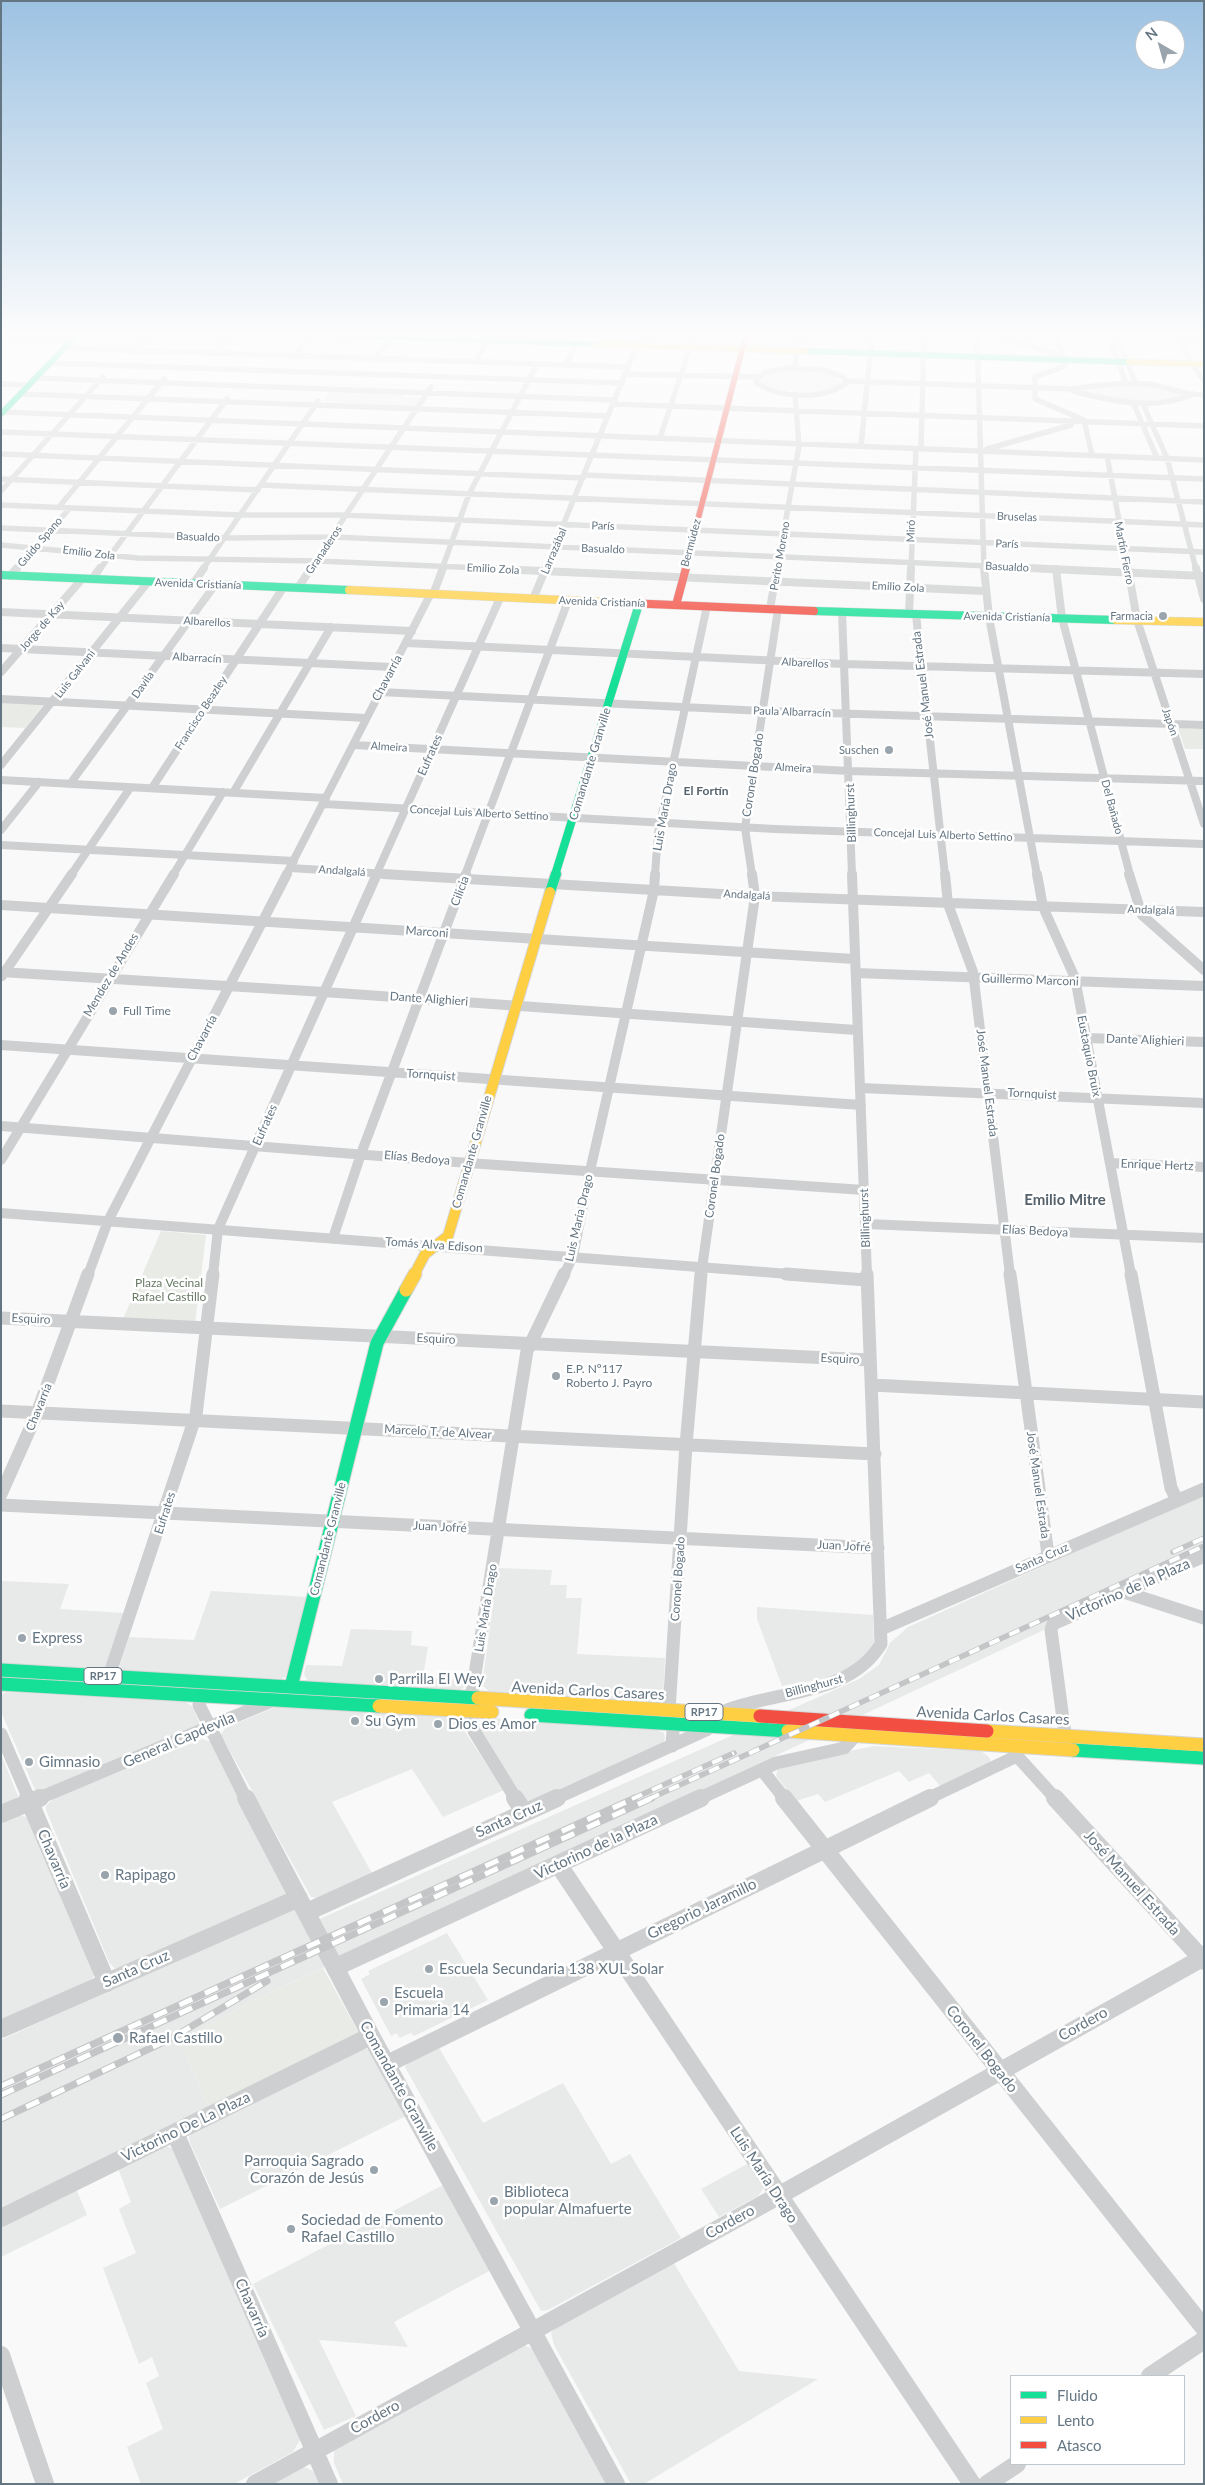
<!DOCTYPE html>
<meta charset="utf-8">
<style>
body{margin:0}
#map{position:relative;width:1205px;height:2485px;overflow:hidden;background:#f9f9f9;font-family:Lato,sans-serif}
canvas{display:block}
.frame{position:absolute;inset:0;border:2px solid #657683;pointer-events:none}
.legend{position:absolute;left:1010px;top:2375px;width:175px;height:90px;box-sizing:border-box;background:#fff;border:1px solid #c1c8cd;margin:0;padding:6px 9px;list-style:none;font-size:15px;color:#657683}
.legend li{display:flex;align-items:center;gap:10px;height:25px}
.legend b{width:25px;border:1px solid #c1c8cd}
.north{position:absolute;left:1135px;top:20px;width:50px;height:50px;box-sizing:border-box;background:#fff;border:1px solid #c1c8cd;border-radius:50%;rotate:322deg;font-size:14px;font-weight:700;line-height:20px;text-align:center;color:#657683}
.north::after{content:'';display:block;margin:auto;width:18px;height:22px;background:#99a4ac;clip-path:polygon(50% 0,100% 100%,50% 72%,0 100%)}
</style>
<div id="map">
<canvas width="1205" height="2485"></canvas>
<div class="frame"></div>
<ul class="legend">
<li><b style="height:6px;background:#16e098"></b>Fluido</li>
<li><b style="height:6px;background:#ffcf43"></b>Lento</li>
<li><b style="height:6px;background:#f24e42"></b>Atasco</li>
</ul>
<div class="north">N</div>
</div>
<script>
const ctx = document.querySelector('canvas').getContext('2d');
ctx.lineJoin = 'round';
function paint(path, color) {
  ctx.fillStyle = color;
  ctx.fill(path, 'evenodd');
}
function trace(path, color, width, dash) {
  ctx.strokeStyle = color;
  ctx.lineWidth = width;
  ctx.lineCap = dash ? 'butt' : 'round';
  ctx.setLineDash(dash || []);
  ctx.stroke(path);
}
function label(font, color, halo, rows, align = 'center') {
  ctx.font = font + ' Lato,sans-serif';
  ctx.lineWidth = 5;
  ctx.setLineDash([]);
  ctx.textBaseline = 'middle';
  ctx.strokeStyle = halo;
  ctx.fillStyle = color;
  for (const [text, x, y, turn = 0] of rows) {
    ctx.save();
    ctx.translate(x, y);
    ctx.rotate((+turn || 0) * Math.PI / 180);
    ctx.textAlign = isNaN(turn) ? turn : align;
    if (halo) ctx.strokeText(text, 0, 0);
    ctx.fillText(text, 0, 0);
    ctx.restore();
  }
}
const built = new Path2D(`
 M 1204,1494 L 1204,1555 L 250,2002 L 179,2041 L 211,2111 L 1,2209 L 1,2040 L 293,1906 L 306,1925 L 859,1679 L 879,1665 L 890,1643 L 908,1627 Z
 M 498,1568 L 552,1570 L 550,1585 L 567,1585 L 566,1598 L 582,1598 L 577,1654 L 665,1658 L 663,1698 L 655,1705 L 491,1693 L 482,1685 Z
 M 1,1581 L 69,1584 L 60,1609 L 124,1613 L 108,1666 L 102,1669 L 1,1665 Z
 M 211,1591 L 308,1597 L 286,1676 L 282,1679 L 124,1671 L 121,1668 L 120,1665 L 129,1637 L 194,1640 Z
 M 757,1607 L 873,1615 L 874,1647 L 868,1657 L 833,1677 L 782,1686 L 757,1619 Z
 M 351,1629 L 412,1631 L 411,1645 L 428,1647 L 423,1677 L 467,1680 L 466,1686 L 457,1691 L 309,1682 L 306,1678 L 304,1674 L 306,1665 L 342,1666 Z
 M 7,1692 L 185,1702 L 192,1706 L 201,1726 L 42,1792 L 36,1792 L 1,1712 L 1,1695 Z
 M 278,1706 L 455,1717 L 504,1790 L 443,1817 L 412,1769 L 332,1802 L 373,1875 L 317,1898 L 311,1897 L 221,1735 L 225,1728 Z
 M 490,1718 L 651,1728 L 664,1733 L 665,1739 L 663,1744 L 527,1803 L 480,1732 L 483,1722 Z
 M 202,1739 L 211,1742 L 287,1890 L 285,1896 L 120,1969 L 114,1968 L 109,1962 L 46,1810 L 46,1806 L 54,1798 Z
 M 874,1746 L 981,1751 L 989,1757 L 991,1761 L 989,1764 L 941,1787 L 929,1773 L 909,1782 L 899,1771 L 825,1802 L 818,1794 L 796,1801 L 776,1776 L 778,1768 L 791,1763 Z
 M 1,1754 L 18,1796 L 17,1800 L 1,1808 Z
 M 17,1814 L 29,1818 L 95,1974 L 92,1979 L 1,2020 L 1,1819 Z
 M 447,1933 L 488,2000 L 414,2036 L 411,2033 L 400,2038 L 396,2033 L 391,2036 L 361,1979 L 370,1974 L 368,1971 Z
 M 438,2046 L 483,2123 L 563,2083 L 611,2164 L 630,2154 L 681,2238 L 548,2310 L 541,2311 L 405,2067 L 408,2061 Z
 M 365,2049 L 372,2049 L 410,2114 L 220,2209 L 190,2143 L 189,2137 L 192,2131 L 357,2050 Z
 M 165,2146 L 176,2150 L 300,2440 L 293,2452 L 234,2484 L 141,2484 L 127,2447 L 163,2429 L 146,2383 L 159,2376 L 152,2357 L 139,2364 L 103,2268 L 136,2253 L 119,2209 L 131,2202 L 117,2166 Z
 M 749,2163 L 763,2183 L 763,2189 L 758,2196 L 719,2217 L 701,2189 Z
 M 447,2183 L 493,2269 L 394,2322 L 408,2347 L 319,2340 L 356,2416 L 324,2430 L 253,2284 Z
 M 75,2186 L 87,2215 L 1,2257 L 1,2222 Z
 M 672,2260 L 739,2371 L 818,2379 L 644,2484 L 631,2484 L 554,2345 L 551,2333 L 557,2325 Z
 M 524,2345 L 537,2351 L 608,2484 L 343,2484 L 334,2463 L 334,2450 Z
 M 305,2467 L 318,2474 L 322,2484 L 269,2484 L 297,2468 Z`);
const green = new Path2D(`
 M 780,370 C 794,370 838,367 841,383 C 825,400 778,392 760,382 L 760,379 L 763,375 Z
 M 1137,385 L 1187,394 C 1163,405 1109,404 1086,391 L 1090,387 Z
 M 331,390 L 407,393 L 404,397 L 420,398 L 414,408 L 331,405 L 334,401 L 323,401 Z
 M 1,702 L 44,704 L 25,728 L 1,727 Z
 M 1178,728 L 1204,729 L 1204,749 L 1185,749 Z
 M 161,1231 L 206,1235 L 195,1323 L 123,1319 Z
 M 323,1968 L 361,2037 L 211,2111 L 179,2041 L 250,2002 Z`);
const streetFar4 = new Path2D(`
 M 794,335 L 800,338 L 813,335
 M 977,335 L 984,569
 M 995,335 L 1063,356
 M 1056,335 L 1065,366 L 1035,377 L 1035,399 L 1084,420 L 1092,455
 M 1116,335 L 1136,384
 M 1150,335 L 1204,337
 M 1178,336 L 1191,363 L 1204,381
 M 1,338 L 72,341
 M 1112,344 L 1126,384
 M 65,348 L 628,367
 M 135,350 L 151,335
 M 214,353 L 231,335
 M 294,356 L 312,335
 M 375,358 L 393,335
 M 475,362 L 491,335
 M 50,363 L 622,383
 M 566,365 L 581,335
 M 789,368 L 824,370 L 844,377 L 846,383 C 822,401 781,398 756,383 L 756,379 L 766,372 Z
 M 795,368 L 797,339 L 800,338
 M 626,374 L 757,377
 M 35,378 L 615,400
 M 846,381 L 1072,389 C 1097,385 1121,382 1146,384 C 1166,386 1184,395 1204,395
 M 1,384 L 29,385
 M 1073,391 C 1111,401 1153,411 1191,395
 M 20,394 L 608,416
 M 1133,402 L 1157,458
 M 1142,402 L 1167,458 L 1196,569
 M 614,404 L 1204,426
 M 3,412 L 1204,460
 M 1,432 L 1204,479
 M 660,438 L 694,335
 M 861,446 L 872,335
 M 921,449 L 924,335
 M 987,449 L 1071,425
 M 1,454 L 583,478
 M 1107,456 L 1128,569
 M 585,475 L 1204,502
 M 1,479 L 258,490
 M 261,485 L 1204,525
 M 1,491 L 103,377
 M 1,505 L 240,515 L 344,515 L 1204,552
 M 59,507 L 164,379
 M 1,528 L 224,538 L 333,537 L 1056,569
 M 1,545 L 138,558 L 318,561 L 504,569
 M 16,569 L 70,508
 M 100,569 L 227,399
 M 203,569 L 318,401
 M 310,569 L 431,387
 M 442,569 L 469,494 L 537,364
 M 545,569 L 641,335
 M 777,569 L 799,446 L 795,394
 M 911,569 L 916,449`);
const streetFar3 = new Path2D(`
 M 476,568 L 985,591
 M 984,568 L 989,617 L 1037,875
 M 1028,568 L 1204,576
 M 1128,568 L 1137,620 L 1204,824
 M 1196,568 L 1204,599
 M 1056,569 L 1062,618 L 1130,875
 M 10,576 L 17,568
 M 92,579 L 100,568
 M 193,584 L 204,568
 M 298,588 L 311,568
 M 533,599 L 546,568
 M 770,609 L 777,568
 M 1,612 L 412,631
 M 842,612 L 852,875
 M 909,614 L 911,568
 M 916,615 L 945,875
 M 406,643 L 844,664 L 1204,674
 M 1,648 L 392,667
 M 1,672 L 82,579
 M 380,692 L 763,711 L 1204,725
 M 1,699 L 366,718
 M 353,745 L 849,771 L 1204,781
 M 1,765 L 148,582
 M 1,780 L 326,798
 M 70,784 L 215,585
 M 152,788 L 283,588
 M 233,793 L 331,627
 M 324,804 L 775,829 L 1204,844
 M 1,830 L 39,782
 M 1,845 L 294,861
 M 290,868 L 404,875
 M 71,875 L 130,788
 M 173,875 L 223,792
 M 286,875 L 429,597 L 434,592 L 443,568
 M 376,875 L 500,598
 M 465,875 L 568,601
 M 655,875 L 658,833 L 707,606
 M 752,875 L 745,828 L 778,609`);
const streetFar2 = new Path2D(`
 M 383,874 L 755,896 L 1204,912
 M 852,874 L 867,1275
 M 945,874 L 948,904 L 973,972 L 1010,1275
 M 1037,874 L 1043,907 L 1075,978 L 1131,1275
 M 1129,874 L 1142,915 L 1204,970
 M 1,905 L 854,959
 M 1,972 L 324,992 L 856,1030
 M 856,973 L 1204,986
 M 2,976 L 72,874
 M 1086,1038 L 1204,1042
 M 1,1045 L 861,1105
 M 861,1088 L 1204,1103
 M 1,1126 L 468,1163 L 864,1190
 M 1,1160 L 174,874
 M 1110,1163 L 1204,1167
 M 1,1213 L 802,1275
 M 866,1224 L 1204,1238
 M 333,1238 L 361,1154 L 466,874
 M 88,1275 L 108,1221 L 287,874
 M 213,1275 L 218,1229 L 377,874
 M 564,1275 L 573,1256 L 590,1171 L 654,890 L 655,874
 M 701,1275 L 755,896 L 752,874`);
const streetFar1 = new Path2D(`
 M 786,1274 L 866,1280
 M 1010,1274 L 1048,1555
 M 1131,1274 L 1171,1488 L 1177,1500
 M 1,1318 L 870,1360
 M 872,1385 L 1204,1402
 M 1,1411 L 875,1454
 M 1,1494 L 37,1413 L 88,1274
 M 1,1505 L 878,1548
 M 1124,1592 L 1204,1618
 M 881,1629 L 1204,1489
 M 109,1676 L 196,1415 L 213,1274
 M 202,1689 L 199,1705 L 246,1799
 M 725,1711 C 776,1690 849,1697 881,1644 L 867,1274
 M 1,1734 L 29,1799
 M 1066,1741 L 1051,1630 L 1053,1624 L 1204,1556
 M 672,1746 L 673,1731 L 669,1710 L 686,1445 L 701,1274
 M 1015,1750 L 1017,1756 L 1056,1799
 M 762,1770 L 785,1799
 M 37,1799 L 269,1702
 M 516,1799 L 474,1731 L 469,1711 L 527,1351 L 564,1274
 M 554,1799 L 708,1729
 M 698,1799 L 776,1763 L 844,1748 L 856,1735
 M 927,1799 L 1017,1756`);
const street = new Path2D(`
 M 28,1798 L 107,1983
 M 246,1798 L 371,2036 L 616,2484
 M 515,1798 L 524,1812
 M 784,1798 L 1204,2328
 M 1055,1798 L 1204,1961
 M 1,1814 L 40,1798
 M 558,1864 L 972,2484
 M 307,1912 L 557,1798
 M 336,1967 L 701,1798
 M 1,2029 L 299,1898
 M 387,2064 L 930,1798
 M 175,2133 L 329,2484
 M 1,2218 L 371,2036
 M 1,2355 L 45,2484
 M 1150,2376 L 1204,2340
 M 255,2484 L 778,2196 L 1204,1957
 M 987,2484 L 1017,2464`);
const fastFar3 = new Path2D(`
 M 324,335 L 597,344
 M 805,351 L 1129,362
 M 1,414 L 77,335`);
const fastFar2 = new Path2D(`
 M 1,575 L 349,590
 M 814,611 L 1116,620
 M 555,875 L 639,604`);
const fastFar1 = new Path2D(`
 M 550,892 L 556,874`);
const fast = new Path2D(`
 M 1,1670 L 478,1698
 M 1,1684 L 379,1706
 M 291,1687 L 377,1343 L 406,1290
 M 531,1715 L 788,1731
 M 1073,1750 L 1204,1758`);
const slowFar3 = new Path2D(`
 M 597,344 L 805,351
 M 1129,362 L 1204,364`);
const slowFar2 = new Path2D(`
 M 349,590 L 627,603
 M 1116,620 L 1204,622`);
const slowFar1 = new Path2D(`
 M 414,1275 L 425,1254 L 448,1236 L 550,892`);
const slow = new Path2D(`
 M 406,1290 L 415,1274
 M 478,1698 L 760,1716
 M 379,1706 L 492,1712
 M 788,1731 L 1073,1750
 M 987,1731 L 1204,1745`);
const jamFar2 = new Path2D(`
 M 685,569 L 746,335`);
const jamFar1 = new Path2D(`
 M 627,603 L 814,611
 M 676,605 L 686,568`);
const jam = new Path2D(`
 M 760,1716 L 987,1731`);
const railFar1 = new Path2D(`
 M 1173,1552 L 1204,1538
 M 632,1799 L 734,1753
 M 649,1799 L 1204,1546`);
const rail = new Path2D(`
 M 1,2086 L 635,1798
 M 1,2095 L 652,1798
 M 1,2119 L 172,2038 L 267,1981`);
const markers = [
 [1163,616,5,"#99a4ac"],
 [889,750,5,"#99a4ac"],
 [113,1011,5,"#99a4ac"],
 [556,1376,5,"#99a4ac"],
 [22,1638,5,"#99a4ac"],
 [379,1679,5,"#99a4ac"],
 [355,1721,5,"#99a4ac"],
 [438,1724,5,"#99a4ac"],
 [29,1762,5,"#99a4ac"],
 [105,1875,5,"#99a4ac"],
 [429,1969,5,"#99a4ac"],
 [384,2002,5,"#99a4ac"],
 [118,2038,6,"#99a4ac"],
 [374,2170,5,"#99a4ac"],
 [494,2201,5,"#99a4ac"],
 [291,2229,5,"#99a4ac"]
];
const farStreetnames = [
 ["Bruselas",1017,517,2],
 ["París",603,526,2],
 ["Miró",911,531,-89],
 ["Basualdo",198,537,2],
 ["Guido Spano",40,542,-49],
 ["Bermúdez",691,543,-75],
 ["París",1007,544,2],
 ["Basualdo",603,549,2],
 ["Granaderos",324,550,-56],
 ["Larrazábal",554,551,-67],
 ["Emilio Zola",89,553,7],
 ["Martín Fierro",1124,553,79],
 ["Perito Moreno",780,556,-80],
 ["Basualdo",1007,567,3],
 ["Emilio Zola",493,569,3],
 ["Avenida Cristianía",198,584,2],
 ["Emilio Zola",898,587,3],
 ["Avenida Cristianía",602,602,2],
 ["Avenida Cristianía",1007,617,1],
 ["Albarellos",207,622,3],
 ["Jorge de Kay",42,626,-49],
 ["Albarracín",197,658,3],
 ["Albarellos",805,663,3],
 ["Luis Galvani",75,674,-52],
 ["Davila",143,685,-55],
 ["Paula Albarracín",792,712,2],
 ["Francisco Beazley",201,713,-57],
 ["Japón",1170,722,71],
 ["Almeira",389,747,3],
 ["Almeira",793,768,3],
 ["Del Bañado",1112,807,75],
 ["Concejal Luis Alberto Settino",479,813,3],
 ["Concejal Luis Alberto Settino",943,835,2],
 ["Andalgalá",342,871,4],
 ["Andalgalá",747,895,3],
 ["Andalgalá",1151,910,2]
];
const farPoinames = [
 ["Farmacia",1153,616],
 ["Suschen",879,750]
];
const shields = [
 [103,1676,38],
 [704,1712,38]
];
const shieldNames = [
 ["RP17",103,1676],
 ["RP17",704,1712]
];
const streetNames = [
 ["Chavarría",387,678,-62],
 ["José Manuel Estrada",923,685,-97],
 ["Eufrates",430,755,-66],
 ["Comandante Granville",590,764,-73],
 ["Coronel Bogado",753,775,-81],
 ["Luis María Drago",665,807,-80],
 ["Billinghurst",851,813,-92],
 ["Cilicia",460,891,-69],
 ["Marconi",427,932,4],
 ["Mendez de Andes",111,975,-59],
 ["Guillermo Marconi",1030,980,2],
 ["Dante Alighieri",429,999,4],
 ["Chavarría",202,1038,-62],
 ["Dante Alighieri",1145,1040,2],
 ["Eustaquio Bruix",1089,1056,79],
 ["Tornquist",431,1075,4],
 ["José Manuel Estrada",987,1083,83],
 ["Tornquist",1032,1094,3],
 ["Eufrates",265,1125,-66],
 ["Comandante Granville",472,1152,-74],
 ["Elías Bedoya",417,1158,5],
 ["Enrique Hertz",1157,1165,2],
 ["Coronel Bogado",715,1176,-82],
 ["Luis María Drago",579,1218,-77],
 ["Billinghurst",865,1218,-92],
 ["Elías Bedoya",1035,1231,3],
 ["Tomás Alva Edison",434,1245,4],
 ["Esquiro",31,1319,3],
 ["Esquiro",436,1339,3],
 ["Esquiro",840,1359,3],
 ["Chavarría",39,1407,-68],
 ["Marcelo T. de Alvear",438,1432,3],
 ["José Manuel Estrada",1038,1485,82],
 ["Eufrates",165,1513,-72],
 ["Juan Jofré",440,1527,3],
 ["Comandante Granville",328,1539,-76],
 ["Juan Jofré",844,1546,3],
 ["Santa Cruz",1042,1558,-24],
 ["Coronel Bogado",678,1579,-86],
 ["Luis María Drago",486,1608,-81],
 ["Billinghurst",814,1686,-15]
];
const farQuarternames = [
 ["El Fortín",706,791]
];
const poiNames = [
 ["Full Time",123,1011],
 ["E.P. Nº117",566,1369],
 ["Roberto J. Payro",566,1383]
];
const parkNames = [
 ["Plaza Vecinal",169,1283],
 ["Rafael Castillo",169,1297]
];
const quarterNames = [
 ["Emilio Mitre",1065,1200]
];
const nearStreetnames = [
 ["Victorino de la Plaza",1128,1590,-24],
 ["Avenida Carlos Casares",588,1691,3],
 ["Avenida Carlos Casares",993,1716,3],
 ["General Capdevila",179,1740,-23],
 ["Santa Cruz",509,1819,-24],
 ["Victorino de la Plaza",596,1847,-25],
 ["Chavarría",54,1859,67],
 ["José Manuel Estrada",1132,1883,48],
 ["Gregorio Jaramillo",702,1909,-26],
 ["Santa Cruz",136,1969,-24],
 ["Cordero",1083,2024,-29],
 ["Coronel Bogado",982,2049,52],
 ["Comandante Granville",399,2086,61],
 ["Victorino De La Plaza",186,2127,-26],
 ["Luis María Drago",764,2175,57],
 ["Cordero",730,2222,-29],
 ["Chavarría",252,2308,66],
 ["Cordero",375,2417,-29]
];
const nearPoinames = [
 ["Express",32,1638],
 ["Parrilla El Wey",389,1679],
 ["Su Gym",365,1721],
 ["Dios es Amor",448,1724],
 ["Gimnasio",39,1762],
 ["Rapipago",115,1875],
 ["Escuela Secundaria 138 XUL Solar",439,1969],
 ["Escuela",394,1993],
 ["Primaria 14",394,2010],
 ["Rafael Castillo",129,2038],
 ["Parroquia Sagrado",364,2161,"right"],
 ["Corazón de Jesús",364,2178,"right"],
 ["Biblioteca",504,2192],
 ["popular Almafuerte",504,2209],
 ["Sociedad de Fomento",301,2220],
 ["Rafael Castillo",301,2237]
];
paint(built, '#e8e9e9');
paint(green, '#e8ebe6');
trace(fastFar3, '#d5d6d7', 7);
trace(fastFar2, '#d5d6d7', 9);
trace(fastFar1, '#d5d6d7', 12);
trace(fast, '#d5d6d7', 15);
trace(slowFar3, '#d5d6d7', 7);
trace(slowFar2, '#d5d6d7', 9);
trace(slowFar1, '#d5d6d7', 12);
trace(slow, '#d5d6d7', 15);
trace(jamFar2, '#d5d6d7', 7);
trace(jamFar1, '#d5d6d7', 9);
trace(jam, '#d5d6d7', 15);
trace(streetFar4, '#cecfd0', 5.5);
trace(streetFar3, '#cecfd0', 8);
trace(streetFar2, '#cecfd0', 10);
trace(streetFar1, '#cecfd0', 13);
trace(street, '#cecfd0', 18);
trace(fastFar3, '#16e098', 5.5);
trace(fastFar2, '#16e098', 8);
trace(fastFar1, '#16e098', 10);
trace(fast, '#16e098', 13);
trace(slowFar3, '#ffcf43', 5.5);
trace(slowFar2, '#ffcf43', 8);
trace(slowFar1, '#ffcf43', 10);
trace(slow, '#ffcf43', 13);
trace(jamFar2, '#f24e42', 5.5);
trace(jamFar1, '#f24e42', 8);
trace(jam, '#f24e42', 13);
trace(railFar1, '#c3c5c6', 5.5);
trace(rail, '#c3c5c6', 7);
trace(railFar1, '#fff', 4, [11]);
trace(rail, '#fff', 5, [14]);
const sky = ctx.createLinearGradient(0, 0, 0, 683);
sky.addColorStop(0, '#9dc2e2');
sky.addColorStop(0.49, '#fcfcfc');
sky.addColorStop(1, '#fcfcfc00');
ctx.fillStyle = sky;
ctx.fillRect(0, 0, 1205, 683);
for (const [x, y, r, color] of markers) {
  const dot = new Path2D();
  dot.arc(x, y, r, 0, 2 * Math.PI);
  ctx.fillStyle = color;
  ctx.fill(dot);
  trace(dot, '#fff', 2);
}
label('11px', '#657683', '#fff', farStreetnames);
label('11px', '#657683', '#fff', farPoinames, 'right');
for (const [x, y, w] of shields) {
  const box = new Path2D();
  box.roundRect(x - w / 2, y - 8.5, w, 17, 4);
  ctx.fillStyle = '#fff';
  ctx.fill(box);
  trace(box, '#657683', 1);
}
label('bold 11px', '#657683', null, shieldNames);
label('12px', '#657683', '#fff', streetNames);
label('bold 12px', '#57646e', '#fff', farQuarternames);
label('12px', '#657683', '#fff', poiNames, 'left');
label('12px', '#687a64', '#fff', parkNames);
label('bold 15px', '#57646e', '#fff', quarterNames);
label('15px', '#657683', '#fff', nearStreetnames);
label('15px', '#657683', '#fff', nearPoinames, 'left');
</script>
